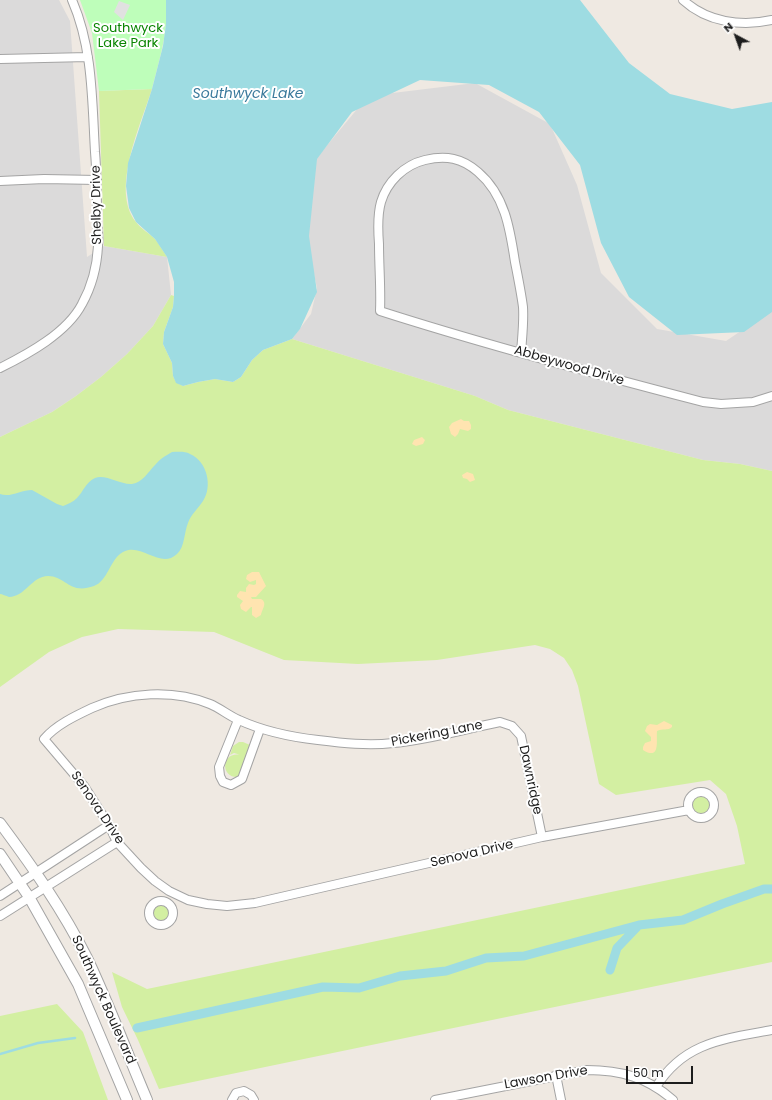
<!DOCTYPE html>
<style>
body{margin:0}
#map{position:relative;width:772px;height:1100px;overflow:hidden;background:#efe9e2;font-family:Poppins,sans-serif}
canvas{display:block}
.north{position:absolute;left:716px;top:16px;width:40px;height:40px;-webkit-text-stroke:3px #fff;paint-order:stroke;rotate:319deg;font-size:11px;font-weight:700;line-height:16px;text-align:center;color:#1d1d1d}
.north::after{content:'';display:block;margin:auto;width:14px;height:18px;background:#1d1d1d;clip-path:polygon(50% 0,100% 100%,50% 72%,0 100%)}
.scale{position:absolute;left:626px;top:1066px;width:67px;height:18px;box-sizing:border-box;border:2px solid #1d1d1d;border-top:0;padding-left:5px;font-size:12px;line-height:14px;white-space:nowrap;color:#1d1d1d;-webkit-text-stroke:3px #fff;paint-order:stroke}
</style>
<div id="map">
<canvas width="772" height="1100"></canvas>
<div class="north">N</div>
<div class="scale">50 m</div>
</div>
<script>
const ctx = document.querySelector('canvas').getContext('2d');
ctx.lineJoin = 'round';
function paint(path, color) {
  ctx.fillStyle = color;
  ctx.fill(path, 'evenodd');
}
function trace(path, color, width, dash) {
  ctx.strokeStyle = color;
  ctx.lineWidth = width;
  ctx.lineCap = dash ? 'butt' : 'round';
  ctx.setLineDash(dash || []);
  ctx.stroke(path);
}
function label(font, color, halo, rows, align = 'center') {
  ctx.font = font + ' Poppins,sans-serif';
  ctx.lineWidth = 4;
  ctx.setLineDash([]);
  ctx.textBaseline = 'middle';
  ctx.strokeStyle = halo;
  ctx.fillStyle = color;
  for (const [text, x, y, turn = 0] of rows) {
    ctx.save();
    ctx.translate(x, y);
    ctx.rotate((+turn || 0) * Math.PI / 180);
    ctx.textAlign = isNaN(turn) ? turn : align;
    if (halo) ctx.strokeText(text, 0, 0);
    ctx.fillText(text, 0, 0);
    ctx.restore();
  }
}
const residential = new Path2D(`
 M 0,0 L 59,0 L 70,21 L 87,257 L 104,246 L 167,257 L 171,295 L 153,326 L 127,354 L 101,377 L 76,396 L 52,412 L 0,437 Z
 M 475,83 L 550,124 L 577,185 L 601,273 L 657,329 L 726,341 L 772,310 L 772,471 L 740,464 L 703,460 L 508,410 L 475,396 L 292,339 L 311,314 L 317,288 L 307,242 L 314,161 L 368,96 Z`);
const grass = new Path2D(`
 M 152,89 C 141,124 110,190 136,222 C 141,229 149,233 155,239 C 159,244 163,251 167,257 L 104,246 L 99,91 Z
 M 171,295 L 174,296 L 173,307 L 164,332 L 163,344 L 172,363 L 173,376 L 176,382 L 183,386 L 198,382 L 215,379 L 233,382 L 241,377 L 252,360 L 263,350 L 292,339 L 475,396 L 508,410 L 703,460 L 740,464 L 772,471 L 772,962 L 159,1089 L 138,1040 L 122,1007 L 112,972 L 147,989 L 745,864 L 737,826 L 726,794 L 710,780 L 616,795 L 599,784 L 578,686 L 572,670 L 564,658 L 550,649 L 535,645 L 437,660 L 358,664 L 284,660 L 214,632 L 118,629 L 82,637 L 49,652 L 0,687 L 0,437 L 52,412 L 76,396 L 101,377 L 127,354 L 153,326 Z
 M 239,742 L 243,742 L 250,745 L 245,758 L 247,761 L 240,777 C 220,780 220,751 241,755 L 234,753 L 230,755 L 233,746 Z
 M690 807a11 11 0 1 1 22 0a11 11 0 1 1-22 0Z
 M149 913a11 11 0 1 1 22 0a11 11 0 1 1-22 0Z
 M 57,1004 L 83,1032 L 108,1100 L 0,1100 L 0,1016 Z`);
const sand = new Path2D(`
 M 461,419 L 464,421 L 469,421 L 471,425 L 471,429 L 468,431 L 460,429 L 458,434 L 455,437 L 451,434 L 449,427 L 452,423 Z
 M 422,437 L 425,440 L 423,444 L 416,446 L 412,444 L 414,440 Z
 M 467,472 L 473,474 L 475,480 L 470,482 L 467,479 L 463,478 L 462,475 Z
 M 252,572 L 259,572 L 266,586 L 256,597 L 251,597 L 252,599 L 261,599 C 268,603 262,609 261,615 L 256,618 L 252,615 L 252,607 L 251,607 L 246,612 L 241,609 L 240,605 L 243,601 L 237,597 L 237,595 L 240,591 L 246,592 L 246,588 L 249,584 L 254,585 L 256,584 L 256,580 L 250,582 L 246,579 L 247,575 Z
 M 664,721 L 672,725 L 672,727 C 668,731 662,728 657,731 C 656,740 661,761 643,750 L 643,747 L 645,743 L 651,741 L 651,737 L 645,731 L 647,726 L 650,724 L 657,725 Z`);
const park = new Path2D(`
 M 80,0 L 166,0 C 169,31 159,60 152,89 L 99,91 L 92,33 Z`);
const parking = new Path2D(`
 M 119,1 L 130,5 L 123,20 L 114,12 Z`);
const water = new Path2D(`
 M 166,0 L 580,0 L 629,63 L 670,94 L 732,109 L 772,102 L 772,312 L 744,332 L 677,335 L 629,297 L 601,243 L 580,165 L 539,112 L 489,85 L 420,80 L 352,112 L 317,159 L 309,236 L 317,292 L 300,329 L 292,339 L 263,350 L 252,360 L 241,377 L 233,382 L 215,379 L 198,382 L 183,386 L 176,383 L 173,376 L 172,363 L 163,344 L 164,332 L 173,307 L 174,296 L 174,282 L 167,257 L 155,239 L 136,222 L 129,208 L 126,186 L 128,163 L 152,89 L 163,46 L 166,24 Z
 M 172,452 C 178,452 185,451 190,454 C 207,461 213,486 203,501 C 198,509 191,514 188,523 C 184,532 185,547 177,554 C 160,570 142,542 123,552 C 110,559 108,581 94,586 C 69,595 66,576 48,576 C 32,576 25,597 9,597 C 6,596 2,594 0,594 L 0,494 C 10,498 21,490 32,490 L 57,504 L 63,506 C 68,504 73,502 77,498 C 83,492 86,482 95,478 C 106,474 120,485 132,484 C 143,482 148,472 155,465 C 160,459 165,456 172,452 Z`);
const stream = new Path2D(`
 M 0,1054 L 38,1043 L 75,1038`);
const canal = new Path2D(`
 M 610,970 L 617,948 L 638,926
 M 137,1028 L 323,987 L 359,988 L 400,976 L 446,971 L 486,958 L 524,956 L 639,925 L 683,920 L 722,904 L 764,889 L 772,889`);
const minor = new Path2D(`
 M 683,0 C 707,22 741,27 772,20
 M 0,59 L 88,57
 M 0,181 L 44,179 L 97,180
 M 521,353 C 522,338 524,322 523,307 C 521,292 518,277 515,262 C 510,229 505,195 478,172 C 462,158 446,155 425,160 C 404,165 387,182 381,202 C 377,216 378,231 379,244 C 379,267 381,289 380,311 C 486,345 595,374 703,402 L 721,404 L 753,402 L 772,396
 M 0,368 C 28,354 67,333 82,304 C 92,286 97,266 98,246 C 99,238 98,229 97,222 C 97,198 97,175 95,152 C 92,101 93,48 72,0
 M 238,720 L 219,767 L 220,776 L 223,782 L 231,785 L 242,779 L 260,729
 M688 805a13 13 0 1 1 26 0a13 13 0 1 1-26 0Z
 M 542,837 L 521,736 L 512,726 L 500,722 C 464,729 429,740 393,743 C 368,746 342,743 318,740 C 291,737 263,731 239,720 C 229,716 220,708 210,704 C 173,689 128,692 92,708 C 75,716 56,725 44,739 L 84,786 L 109,825 L 117,842 L 141,868 L 155,881 L 169,891 L 188,900 L 207,904 L 227,906 L 255,903 L 542,837 L 689,810
 M 0,896 L 109,825
 M149 913a12 12 0 1 1 24 0a12 12 0 1 1-24 0Z
 M 0,916 L 117,842
 M 556,1075 L 561,1100
 M 656,1087 C 684,1042 724,1039 772,1030
 M 232,1100 L 236,1093 L 244,1091 L 251,1095 L 254,1100
 M 435,1100 L 587,1070 C 620,1070 647,1077 673,1100`);
const tertiary = new Path2D(`
 M 0,823 C 32,866 63,910 87,958 C 109,1004 127,1053 147,1100
 M 0,854 L 29,897 L 78,984 L 127,1100`);
const parkNames = [
 ["Southwyck",128,29],
 ["Lake Park",128,44]
];
const streetNames = [
 ["Shelby Drive",97,205,-91],
 ["Abbeywood Drive",569,366,16],
 ["Pickering Lane",437,734,-11],
 ["Dawnridge",530,780,78],
 ["Senova Drive",97,808,56],
 ["Senova Drive",472,854,-13],
 ["Southwyck Boulevard",103,1000,66],
 ["Lawson Drive",546,1078,-10]
];
const waterNames = [
 ["Southwyck Lake",248,94]
];
paint(residential, '#dbdada');
paint(grass, '#d3efa2');
paint(sand, '#ffe4b0');
paint(park, '#befeba');
paint(parking, '#e1e1e1');
paint(water, '#9edce2');
trace(stream, '#9edce2', 2.5);
trace(canal, '#9edce2', 9);
trace(minor, '#a4a4a4', 10);
trace(tertiary, '#a4a4a4', 12);
trace(minor, '#fff', 8);
trace(tertiary, '#fff', 10);
label('13px', '#098501', '#fff', parkNames);
label('13px', '#1d1d1d', '#fff', streetNames);
label('italic 14px', '#3a7a9c', '#fff', waterNames);
</script>
